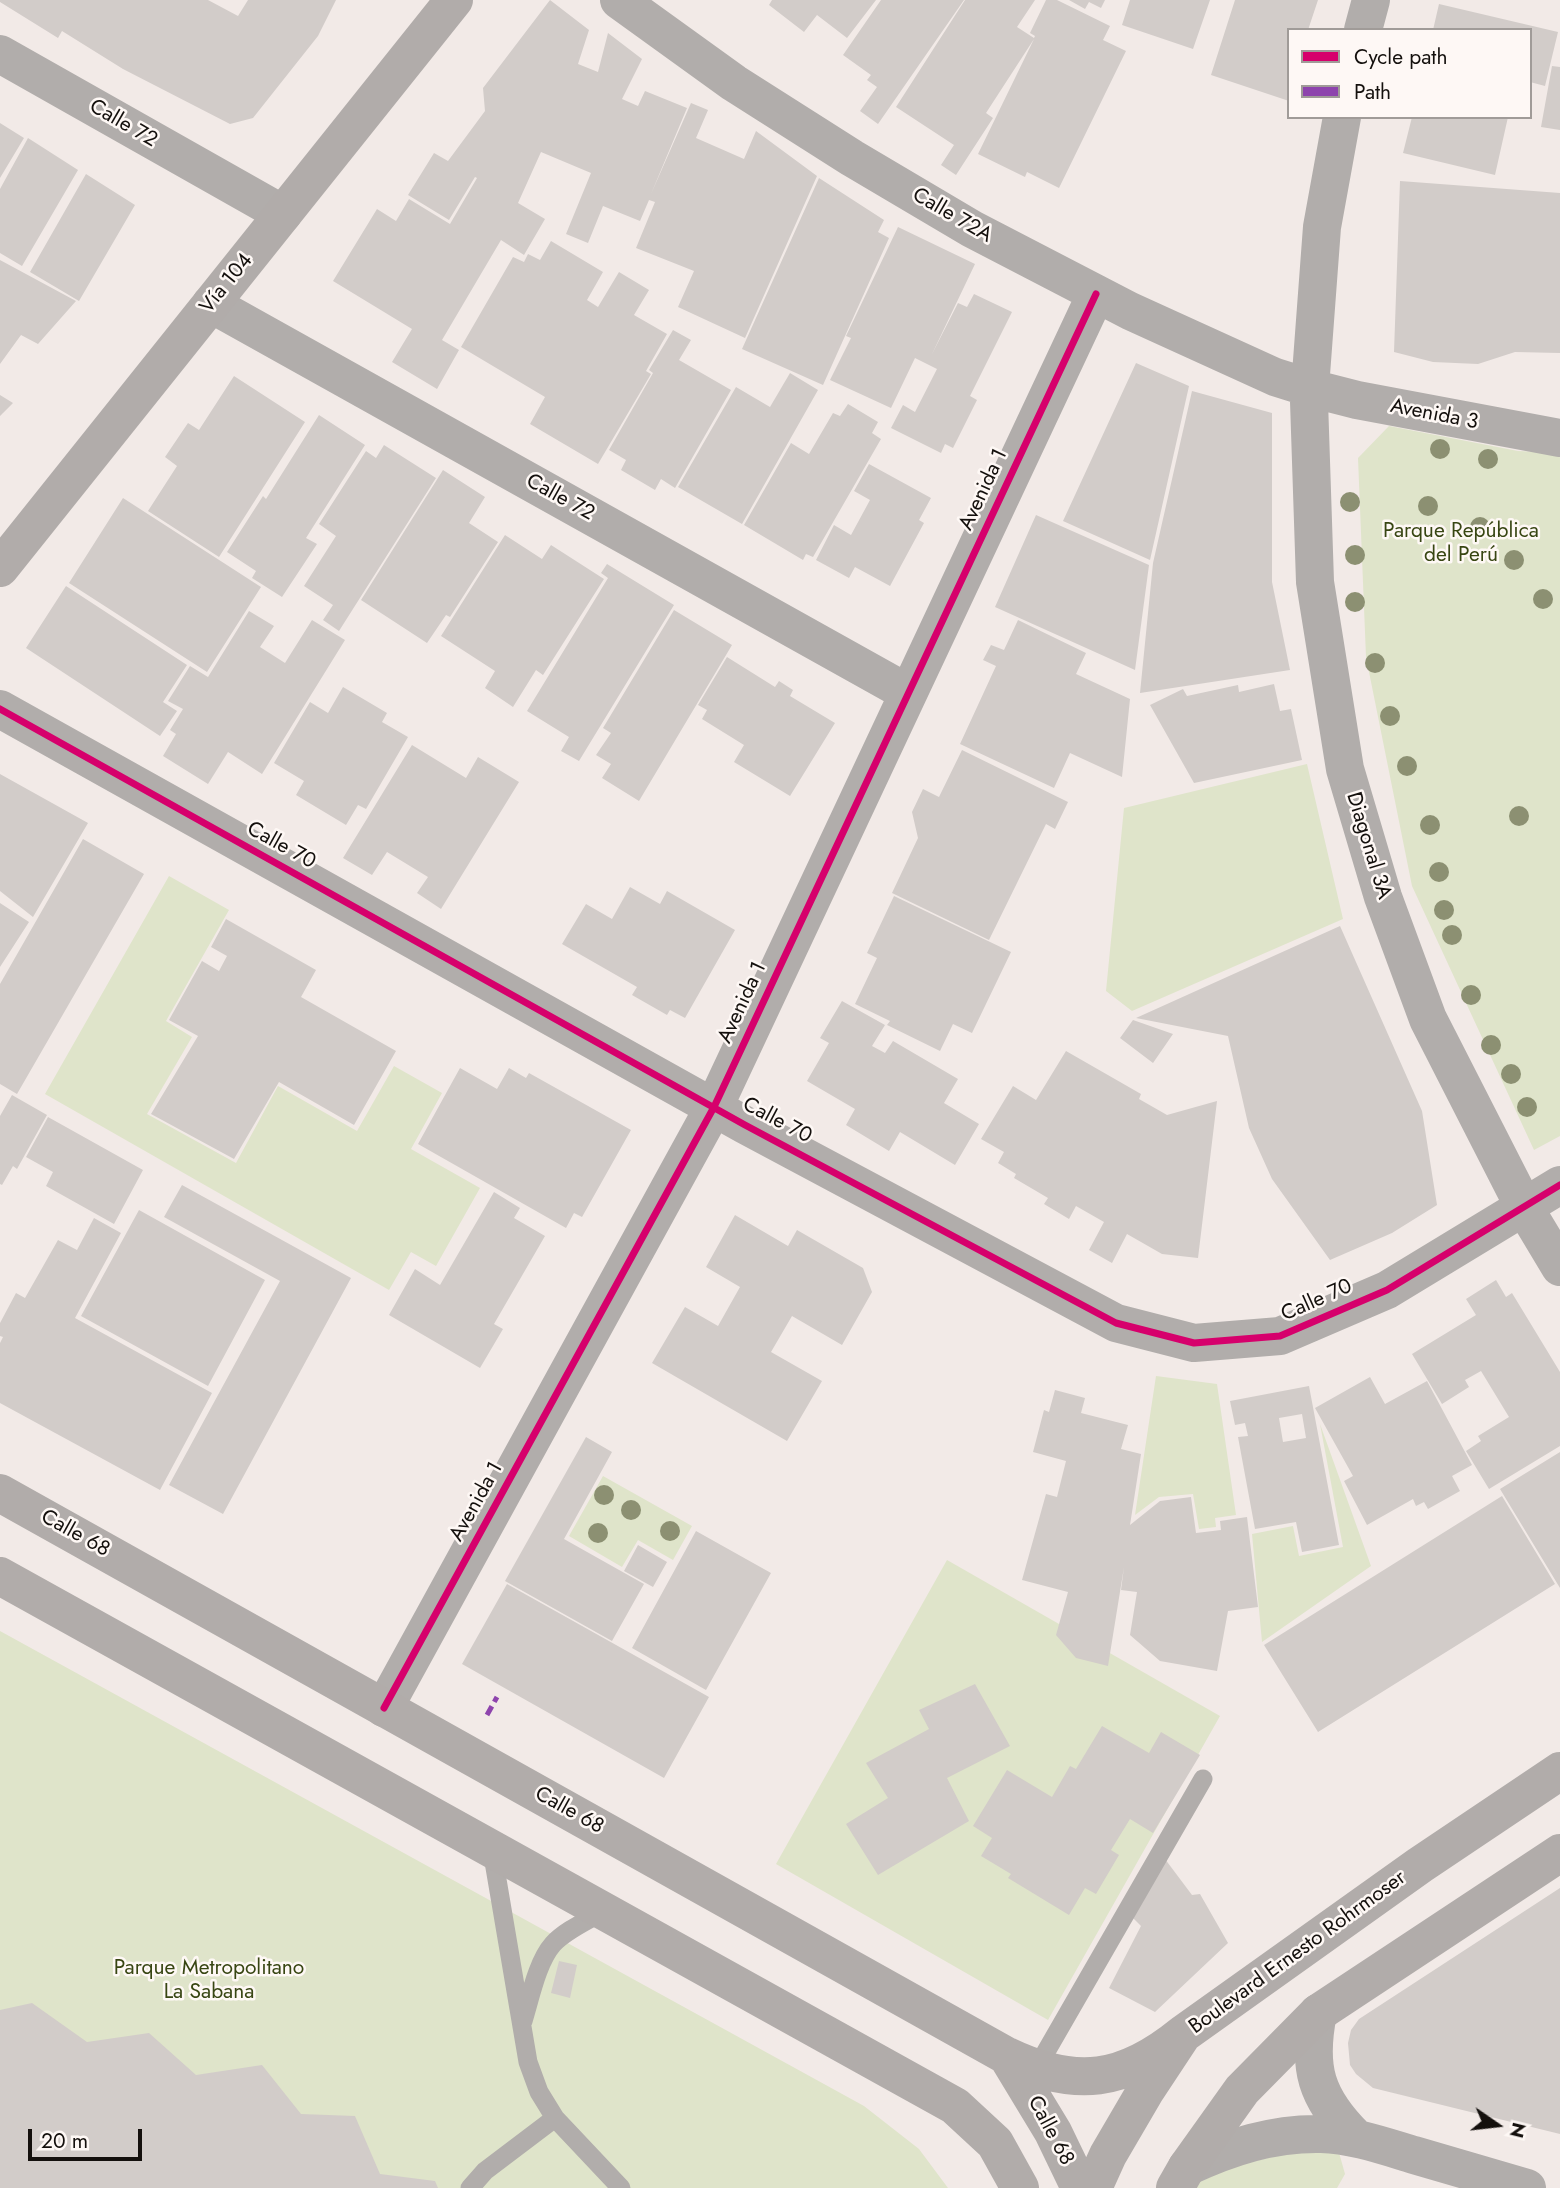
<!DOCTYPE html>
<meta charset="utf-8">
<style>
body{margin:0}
#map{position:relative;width:1560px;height:2188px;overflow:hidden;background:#f2eae7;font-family:Jost,sans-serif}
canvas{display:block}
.legend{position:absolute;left:1287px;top:28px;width:245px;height:91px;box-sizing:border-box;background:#fef8f5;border:2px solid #a09b98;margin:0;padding:9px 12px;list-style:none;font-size:21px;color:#14100d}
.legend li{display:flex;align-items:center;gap:14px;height:35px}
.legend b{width:35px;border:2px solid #a09b98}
.north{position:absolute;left:1462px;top:2090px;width:70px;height:70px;-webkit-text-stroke:5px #fef8f5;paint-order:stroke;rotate:104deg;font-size:19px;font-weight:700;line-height:28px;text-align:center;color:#14100d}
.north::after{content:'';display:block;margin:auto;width:24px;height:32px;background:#14100d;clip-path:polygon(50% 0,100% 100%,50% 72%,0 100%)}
.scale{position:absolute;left:28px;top:2129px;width:114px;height:32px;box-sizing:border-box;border:4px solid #14100d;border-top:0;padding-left:9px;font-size:21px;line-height:24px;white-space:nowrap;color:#14100d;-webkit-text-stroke:5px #fef8f5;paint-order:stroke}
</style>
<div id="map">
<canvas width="1560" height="2188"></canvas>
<ul class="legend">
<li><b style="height:9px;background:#d6006c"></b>Cycle path</li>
<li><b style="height:9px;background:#8e44ad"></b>Path</li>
</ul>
<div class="north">N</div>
<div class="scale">20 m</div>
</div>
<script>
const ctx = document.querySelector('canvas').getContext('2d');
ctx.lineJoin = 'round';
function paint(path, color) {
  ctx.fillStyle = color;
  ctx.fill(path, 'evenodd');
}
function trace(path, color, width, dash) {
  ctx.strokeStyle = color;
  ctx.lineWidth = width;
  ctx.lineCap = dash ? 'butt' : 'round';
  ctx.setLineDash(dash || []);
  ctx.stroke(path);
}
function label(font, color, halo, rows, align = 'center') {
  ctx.font = font + ' Jost,sans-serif';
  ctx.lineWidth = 5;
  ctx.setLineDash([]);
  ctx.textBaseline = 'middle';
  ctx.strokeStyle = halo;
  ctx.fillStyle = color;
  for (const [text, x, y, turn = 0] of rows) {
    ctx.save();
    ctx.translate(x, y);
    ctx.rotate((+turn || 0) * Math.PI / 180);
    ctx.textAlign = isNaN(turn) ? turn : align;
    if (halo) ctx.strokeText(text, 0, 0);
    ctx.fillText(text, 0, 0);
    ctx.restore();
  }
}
const green = new Path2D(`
 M 1389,426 L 1518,451 L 1560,453 L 1560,1136 L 1534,1150 L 1412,886 L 1366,657 L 1358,458 Z
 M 1307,764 L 1343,919 L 1132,1011 L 1106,991 L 1124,808 Z
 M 169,876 L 229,910 L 166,1021 L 192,1037 L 147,1114 L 236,1163 L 278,1086 L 357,1131 L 394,1066 L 442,1093 L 411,1149 L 480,1188 L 436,1266 L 411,1252 L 389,1290 L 45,1094 Z
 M 1156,1376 L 1217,1384 L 1236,1515 L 1215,1518 L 1216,1527 L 1199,1529 L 1193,1494 L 1159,1497 L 1135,1515 Z
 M 1320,1424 L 1371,1566 L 1262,1642 L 1252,1534 L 1293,1526 L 1299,1556 L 1343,1547 Z
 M 603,1476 L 692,1526 L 673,1560 L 638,1540 L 622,1567 L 569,1536 Z
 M 947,1560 L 1220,1716 L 1048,2020 L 776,1864 Z
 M 0,1631 L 864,2106 L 919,2149 L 948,2188 L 0,2188 Z
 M 1338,2149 L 1345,2174 L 1337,2188 L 1194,2188 L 1196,2184 L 1230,2167 L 1293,2152 Z`);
const building = new Path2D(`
 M 0,0 L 208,0 L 238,16 L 248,0 L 336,0 L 318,36 L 253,118 L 230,124 L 123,69 L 62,31 L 58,38 L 0,2 Z
 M 550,0 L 589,30 L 578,64 L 598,72 L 608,33 L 642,59 L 622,99 L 638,106 L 645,91 L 687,108 L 651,194 L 691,103 L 708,110 L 696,138 L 744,159 L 756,131 L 817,176 L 745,338 L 678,307 L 694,271 L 636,248 L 655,202 L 649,200 L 640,221 L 603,206 L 588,243 L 566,234 L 591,173 L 541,152 L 518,203 L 545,219 L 524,255 L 501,240 L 442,340 L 459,350 L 437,389 L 392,362 L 412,329 L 333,281 L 377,209 L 396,221 L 409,199 L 450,224 L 477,178 L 475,177 L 449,220 L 408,195 L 434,153 L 448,161 L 485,111 L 483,88 Z
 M 772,0 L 876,0 L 847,38 L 817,15 L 804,32 L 769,5 Z
 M 881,0 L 964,0 L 878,124 L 860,111 L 877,87 L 867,80 L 871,75 L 843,55 Z
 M 965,0 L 1035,0 L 1017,27 L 1034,38 L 1035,36 L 1030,33 L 1046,0 L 1057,0 L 1110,26 L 1103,40 L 1126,51 L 1059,188 L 1027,172 L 1025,177 L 978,154 L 1034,39 L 986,113 L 993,118 L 956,175 L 941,165 L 954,145 L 896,107 Z
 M 1069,0 L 1105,0 L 1101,8 L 1089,2 L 1085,9 Z
 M 1130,0 L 1210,0 L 1193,49 L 1122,25 Z
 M 1235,0 L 1318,0 L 1308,30 L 1289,30 L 1289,101 L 1211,75 Z
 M 1439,4 L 1558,32 L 1545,86 L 1530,82 L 1530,30 L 1433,30 Z
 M 1552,66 L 1560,67 L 1560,130 L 1541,127 Z
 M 1412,117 L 1508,117 L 1495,175 L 1403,153 Z
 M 0,123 L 24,138 L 0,178 Z
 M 28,138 L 78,170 L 22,266 L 0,253 L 0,189 Z
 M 86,174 L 135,205 L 79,301 L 30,272 Z
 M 819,178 L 884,220 L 878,232 L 889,238 L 823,385 L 742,349 Z
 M 1400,181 L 1560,193 L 1560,353 L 1515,352 L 1478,364 L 1433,362 L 1394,352 Z
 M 898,227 L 975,264 L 932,354 L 958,303 L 967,307 L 974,294 L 1012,312 L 970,396 L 977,400 L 953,448 L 945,444 L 941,453 L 891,428 L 903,405 L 915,412 L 937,369 L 915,358 L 891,408 L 830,380 L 851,338 L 846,336 Z
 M 551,241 L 603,272 L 587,300 L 598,307 L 619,272 L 649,290 L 634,315 L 667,334 L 646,371 L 651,374 L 598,464 L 530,424 L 545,397 L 461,347 L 513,257 L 524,262 L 528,254 L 540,260 Z
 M 0,260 L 76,301 L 38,344 L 21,335 L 0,364 Z
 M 673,330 L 691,340 L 679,360 L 731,390 L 675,488 L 661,479 L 655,490 L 621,470 L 626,460 L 609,450 L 653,373 L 649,370 Z
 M 1136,363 L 1189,386 L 1150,560 L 1063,521 Z
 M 790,373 L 818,390 L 742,524 L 678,487 L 736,387 L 770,407 Z
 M 234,376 L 305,422 L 219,557 L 148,511 L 177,466 L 165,457 L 188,423 L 199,430 Z
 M 1192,391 L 1272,413 L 1272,582 L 1290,670 L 1140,693 L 1153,563 Z
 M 0,395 L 13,403 L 0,416 Z
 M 848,404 L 878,422 L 872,433 L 881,439 L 813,557 L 806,554 L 803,560 L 744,525 L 791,443 L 809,454 L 833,413 L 840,416 Z
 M 319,415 L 365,445 L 306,538 L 317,544 L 282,597 L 252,578 L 256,571 L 227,552 L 263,496 L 266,499 Z
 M 384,445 L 436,478 L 339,631 L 323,620 L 333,605 L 304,586 L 336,536 L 319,524 L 366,451 L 376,458 Z
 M 869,464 L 931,498 L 919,520 L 924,523 L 890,586 L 855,567 L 849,578 L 816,560 L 834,525 L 851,535 L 870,500 L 854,491 Z
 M 443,470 L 485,497 L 469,523 L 498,542 L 450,617 L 446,615 L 427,643 L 361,600 Z
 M 123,498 L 261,587 L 207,672 L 69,583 Z
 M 1036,515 L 1149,565 L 1135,670 L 995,607 Z
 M 505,535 L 542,559 L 551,545 L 604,579 L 543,675 L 536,670 L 513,707 L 485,688 L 495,671 L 441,636 Z
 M 607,564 L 674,605 L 579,761 L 561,751 L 569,737 L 527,711 L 608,578 L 601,573 Z
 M 66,586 L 187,665 L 163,702 L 177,711 L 160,736 L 26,648 Z
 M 674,610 L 732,645 L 639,801 L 602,778 L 611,764 L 596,755 L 611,733 L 603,728 Z
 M 249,611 L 274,626 L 260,647 L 285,663 L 312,620 L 345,640 L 262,774 L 228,752 L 208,784 L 163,756 L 176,734 L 170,730 L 183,709 L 168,701 L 190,666 L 208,677 Z
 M 1018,620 L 1086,653 L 1076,674 L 1130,699 L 1122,777 L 1070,753 L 1054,788 L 960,744 L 996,666 L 983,660 L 991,645 L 1004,650 Z
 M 727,657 L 775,687 L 779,681 L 793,690 L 790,696 L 835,723 L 790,796 L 734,762 L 744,745 L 702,719 L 707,710 L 698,705 Z
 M 1274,684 L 1280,711 L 1291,709 L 1302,760 L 1194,783 L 1150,705 L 1183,689 L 1187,696 L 1238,685 L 1239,692 Z
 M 343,687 L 387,713 L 382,722 L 408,737 L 366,809 L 358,805 L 346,825 L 296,795 L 304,781 L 274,763 L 310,702 L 328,713 Z
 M 412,745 L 466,778 L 478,757 L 519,782 L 441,909 L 417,893 L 428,877 L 387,852 L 372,875 L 343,858 Z
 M 962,750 L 1068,802 L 1055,829 L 1046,824 L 989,940 L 892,893 L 918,838 L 912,812 L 923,789 L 939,797 Z
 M 0,774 L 88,823 L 33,917 L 0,891 Z
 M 83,839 L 144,874 L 17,1094 L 0,1084 L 0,984 Z
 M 630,887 L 660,904 L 667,891 L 735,930 L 685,1018 L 670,1010 L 667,1015 L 632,995 L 637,987 L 562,944 L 586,904 L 612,919 Z
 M 894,896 L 1011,952 L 972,1033 L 953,1024 L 940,1051 L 887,1025 L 890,1021 L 855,1004 L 877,958 L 867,953 Z
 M 0,903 L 29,922 L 0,967 Z
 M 226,919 L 316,970 L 301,997 L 396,1051 L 354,1125 L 279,1082 L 234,1159 L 151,1114 L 198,1036 L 169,1020 L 202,961 L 219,971 L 227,956 L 211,947 Z
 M 1340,926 L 1422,1111 L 1437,1205 L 1392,1233 L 1330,1260 L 1272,1179 L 1249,1128 L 1228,1036 L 1136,1018 Z
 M 842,1001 L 885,1025 L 872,1046 L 885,1053 L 893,1041 L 958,1079 L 944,1103 L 979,1124 L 955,1165 L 900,1132 L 889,1151 L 846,1125 L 855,1109 L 807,1081 L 829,1043 L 820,1038 Z
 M 1133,1020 L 1173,1034 L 1153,1063 L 1120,1038 Z
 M 1066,1051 L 1141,1094 L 1139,1099 L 1167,1115 L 1217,1101 L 1198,1258 L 1162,1254 L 1127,1234 L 1112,1263 L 1089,1250 L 1104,1222 L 1076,1206 L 1069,1219 L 1044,1204 L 1048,1198 L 1014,1178 L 1016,1174 L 998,1163 L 1004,1152 L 981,1139 L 1013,1086 L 1036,1100 Z
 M 460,1068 L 497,1089 L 509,1068 L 526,1078 L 529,1073 L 631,1130 L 582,1217 L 574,1213 L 566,1228 L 418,1144 Z
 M 12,1095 L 47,1115 L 17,1169 L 13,1166 L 2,1185 L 0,1184 L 0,1116 Z
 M 48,1117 L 143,1170 L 114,1224 L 46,1186 L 53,1172 L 26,1157 Z
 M 182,1185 L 351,1278 L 223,1514 L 169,1485 L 280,1281 L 164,1217 Z
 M 494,1192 L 520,1208 L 514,1218 L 545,1236 L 494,1324 L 503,1329 L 480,1368 L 389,1315 L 415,1269 L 440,1285 Z
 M 139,1210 L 265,1280 L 208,1386 L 81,1316 Z
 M 735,1215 L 788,1246 L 797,1230 L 863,1268 L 872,1292 L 842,1345 L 792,1316 L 771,1352 L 822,1381 L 787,1441 L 652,1363 L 685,1307 L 718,1326 L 740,1287 L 706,1267 Z
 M 94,1218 L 121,1233 L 75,1318 L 212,1393 L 160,1490 L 0,1403 L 0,1343 L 3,1337 L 0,1336 L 0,1323 L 16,1293 L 25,1298 L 58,1240 L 77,1250 Z
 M 1496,1280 L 1506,1297 L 1512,1293 L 1560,1372 L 1560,1446 L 1489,1489 L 1466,1451 L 1481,1441 L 1478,1436 L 1509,1417 L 1481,1371 L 1465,1380 L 1469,1387 L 1442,1404 L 1412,1354 L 1476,1315 L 1466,1299 Z
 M 1370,1377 L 1385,1404 L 1427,1381 L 1472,1465 L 1452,1476 L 1460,1491 L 1428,1509 L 1424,1502 L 1416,1506 L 1413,1499 L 1367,1525 L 1344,1481 L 1353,1476 L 1315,1408 Z
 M 1309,1386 L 1339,1545 L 1302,1552 L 1296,1522 L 1255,1529 L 1238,1437 L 1248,1436 L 1245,1423 L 1235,1425 L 1230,1401 ZM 1302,1414 L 1306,1438 L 1283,1442 L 1279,1418 Z
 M 1055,1390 L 1085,1398 L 1081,1413 L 1128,1425 L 1121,1449 L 1141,1454 L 1130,1525 L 1160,1501 L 1191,1497 L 1196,1533 L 1221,1530 L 1220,1521 L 1247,1517 L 1258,1607 L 1228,1611 L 1217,1671 L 1160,1661 L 1130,1635 L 1137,1592 L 1121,1590 L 1124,1567 L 1108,1666 L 1076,1658 L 1056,1635 L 1068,1592 L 1022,1580 L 1046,1494 L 1057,1497 L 1066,1461 L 1033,1452 L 1044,1410 L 1049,1412 Z
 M 586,1437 L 612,1452 L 564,1539 L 644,1584 L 612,1641 L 505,1581 Z
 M 1560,1452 L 1560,1588 L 1500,1489 Z
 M 1502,1496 L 1555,1584 L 1318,1732 L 1264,1645 Z
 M 696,1531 L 771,1573 L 706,1690 L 632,1648 Z
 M 638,1545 L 667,1562 L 653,1587 L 624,1571 Z
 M 507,1584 L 709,1697 L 664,1778 L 462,1664 Z
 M 975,1684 L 1010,1746 L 947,1778 L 969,1821 L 878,1875 L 846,1824 L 888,1798 L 866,1763 L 929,1729 L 919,1710 Z
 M 1102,1726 L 1149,1753 L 1161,1732 L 1200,1755 L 1153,1833 L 1130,1819 L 1111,1850 L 1119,1855 L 1096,1894 L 1085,1888 L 1069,1915 L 1008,1878 L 1011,1874 L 981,1856 L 992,1838 L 973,1826 L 1007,1770 L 1052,1797 L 1070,1766 L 1076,1769 Z
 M 1165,1859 L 1192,1895 L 1200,1894 L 1228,1943 L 1155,2012 L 1109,1988 L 1141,1926 L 1133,1918 Z
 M 1560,1888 L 1560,2134 L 1373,2088 L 1356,2074 L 1350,2065 L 1348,2043 L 1351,2030 L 1359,2019 Z
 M 559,1961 L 577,1965 L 570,1998 L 551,1993 Z
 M 32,2003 L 87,2042 L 149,2033 L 196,2075 L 262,2065 L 301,2114 L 355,2116 L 380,2174 L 435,2181 L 438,2188 L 0,2188 L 0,2010 Z`);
const lane = new Path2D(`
 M 492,1850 L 528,2062 L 539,2092 L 555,2118 L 621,2188
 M 523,2021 C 530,1999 537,1962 553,1944 C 566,1930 587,1921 604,1911
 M 1036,2069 L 1203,1779
 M 470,2188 L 485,2171 L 555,2118`);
const street = new Path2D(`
 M 619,0 L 734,83 L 852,158 L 972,229 L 1130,311 L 1275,377 L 1310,388 L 1357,400 L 1560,438
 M 1363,30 L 1371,0
 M 0,54 L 283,214
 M 1342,117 L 1322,227 L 1309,401 L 1315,582 L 1345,769 L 1383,897 L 1428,1019 L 1524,1207 L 1560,1267
 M 211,304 L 908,693
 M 0,709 L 745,1125 L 1116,1323 L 1194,1343 L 1280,1336 L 1387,1290 L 1560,1185
 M 384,1708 L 714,1107 L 1096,294
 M 1318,2013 C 1307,2068 1316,2098 1355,2137
 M 1187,2167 C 1230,2147 1273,2133 1321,2134 C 1353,2135 1384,2146 1414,2155 C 1452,2166 1490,2177 1527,2188`);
const secondary = new Path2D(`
 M 0,568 L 454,0
 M 0,1493 L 1007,2056 C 1076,2089 1124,2082 1183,2034
 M 0,1576 L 955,2106 L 995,2143 L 1020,2188
 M 1007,2056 L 1053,2132 L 1080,2188
 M 1093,2188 L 1108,2155 L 1146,2090 L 1183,2034 L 1420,1865 L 1560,1771
 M 1175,2188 L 1187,2167 L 1242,2090 L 1318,2013 L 1560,1853`);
const quiet = new Path2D(`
 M 487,1715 L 497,1697`);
const cycleway = new Path2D(`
 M 0,709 L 745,1125 L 1116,1323 L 1194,1343 L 1280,1336 L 1387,1290 L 1560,1185
 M 384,1708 L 714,1107 L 1096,294`);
const trees = [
 [1440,449],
 [1488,459],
 [1350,502],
 [1428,506],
 [1480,527],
 [1355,555],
 [1514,560],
 [1543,599],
 [1355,602],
 [1375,663],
 [1390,716],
 [1407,766],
 [1519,816],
 [1430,825],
 [1439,872],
 [1444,910],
 [1452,935],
 [1471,995],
 [1491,1045],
 [1511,1074],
 [1527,1107],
 [604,1495],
 [631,1510],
 [670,1531],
 [598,1533]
];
const streetNames = [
 ["Calle 72",123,124,30],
 ["Calle 72A",952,216,30],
 ["Vía 104",227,284,-51],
 ["Avenida 3",1434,415,11],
 ["Avenida 1",984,490,-65],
 ["Calle 72",560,498,29],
 ["Calle 70",281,846,29],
 ["Diagonal 3A",1368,846,73],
 ["Avenida 1",743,1003,-65],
 ["Calle 70",777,1121,28],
 ["Calle 70",1317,1301,-24],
 ["Avenida 1",477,1502,-61],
 ["Calle 68",75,1534,29],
 ["Calle 68",569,1811,29],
 ["Boulevard Ernesto Rohrmoser",1298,1953,-36],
 ["Calle 68",1050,2131,62]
];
const parkNames = [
 ["Parque República",1461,532],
 ["del Perú",1461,556],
 ["Parque Metropolitano",209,1969],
 ["La Sabana",209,1993]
];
paint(green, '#dfe4ca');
paint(building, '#d2ccc9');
trace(lane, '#b1adab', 19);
trace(street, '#b1adab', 38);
trace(secondary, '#b1acaa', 38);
trace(quiet, '#8e44ad', 5, [10, 5]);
trace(cycleway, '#d6006c', 7);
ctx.fillStyle = '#8c9072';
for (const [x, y] of trees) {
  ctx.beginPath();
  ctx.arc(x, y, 10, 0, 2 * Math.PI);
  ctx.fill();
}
label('21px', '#14100d', '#fef8f5', streetNames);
label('21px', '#384613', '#fef8f5', parkNames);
</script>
